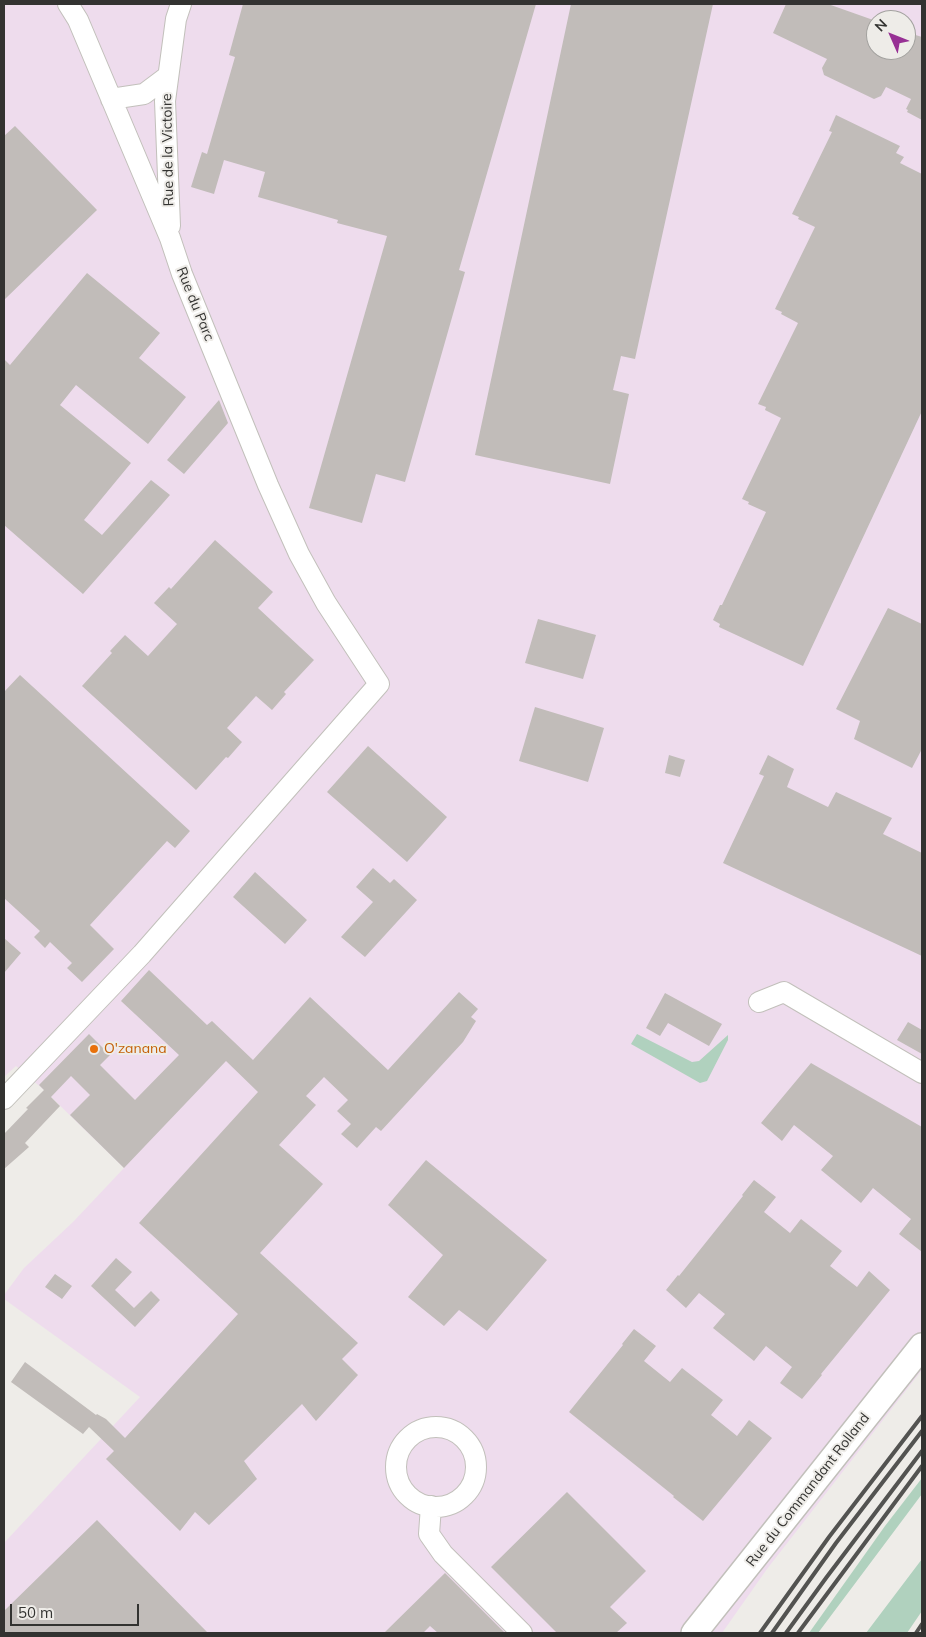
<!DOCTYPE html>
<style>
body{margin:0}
#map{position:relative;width:926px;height:1637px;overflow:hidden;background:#eeece8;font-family:Mulish,sans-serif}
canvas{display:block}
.frame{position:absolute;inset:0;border:5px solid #333331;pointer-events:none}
.north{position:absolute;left:866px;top:10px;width:50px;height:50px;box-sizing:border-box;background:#eeece8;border:1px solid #a3a29f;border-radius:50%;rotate:314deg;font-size:14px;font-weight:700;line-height:20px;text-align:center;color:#333331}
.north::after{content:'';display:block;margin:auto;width:18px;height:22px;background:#973094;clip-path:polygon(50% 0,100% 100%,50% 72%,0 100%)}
.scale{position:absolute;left:10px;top:1604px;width:129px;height:22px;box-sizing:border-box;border:2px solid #333331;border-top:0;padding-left:6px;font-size:15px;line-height:18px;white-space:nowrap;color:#333331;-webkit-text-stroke:4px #eeece8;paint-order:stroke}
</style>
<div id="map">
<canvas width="926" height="1637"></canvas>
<div class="frame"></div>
<div class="north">N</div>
<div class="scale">50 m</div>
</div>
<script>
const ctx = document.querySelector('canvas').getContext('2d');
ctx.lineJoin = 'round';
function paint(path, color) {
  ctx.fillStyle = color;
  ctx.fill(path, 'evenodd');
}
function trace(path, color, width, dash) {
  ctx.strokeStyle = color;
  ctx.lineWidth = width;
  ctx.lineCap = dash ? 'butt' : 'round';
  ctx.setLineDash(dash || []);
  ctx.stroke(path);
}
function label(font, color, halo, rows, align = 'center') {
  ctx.font = font + ' Mulish,sans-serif';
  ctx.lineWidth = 4;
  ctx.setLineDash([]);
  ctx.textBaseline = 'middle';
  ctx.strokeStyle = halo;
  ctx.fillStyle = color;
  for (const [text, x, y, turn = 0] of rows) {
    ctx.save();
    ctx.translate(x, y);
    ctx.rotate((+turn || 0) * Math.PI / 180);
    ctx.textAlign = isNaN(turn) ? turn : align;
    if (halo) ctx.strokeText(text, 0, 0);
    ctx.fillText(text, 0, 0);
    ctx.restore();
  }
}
const industrial = new Path2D(`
 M 4,4 L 922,4 L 922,1370 L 767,1569 L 722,1633 L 4,1633 L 4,1543 L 140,1397 L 4,1299 L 4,1295 L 24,1268 L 73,1222 L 124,1168 L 44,1090 L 16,1066 L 4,1077 ZM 876,20 L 906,20 L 906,50 L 876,50 Z`);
const green = new Path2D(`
 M 637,1034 L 692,1062 L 699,1061 L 728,1035 L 728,1040 L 707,1081 L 700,1083 L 631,1044 Z
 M 922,1478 L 922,1494 L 818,1633 L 809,1633 L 885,1526 Z
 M 922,1559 L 922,1611 L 907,1633 L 866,1633 Z`);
const building = new Path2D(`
 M 243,4 L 536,4 L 459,270 L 465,272 L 405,482 L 376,474 L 362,523 L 309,508 L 387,236 L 337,223 L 338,220 L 258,197 L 265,172 L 224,160 L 214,194 L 191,187 L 202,152 L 207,154 L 235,57 L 229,55 Z
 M 571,4 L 713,4 L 635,359 L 621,356 L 613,390 L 629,394 L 610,484 L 475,455 Z
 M 786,4 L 828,4 L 876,21 L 876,50 L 906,50 L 906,32 L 922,37 L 922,120 L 907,112 L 908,110 L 906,109 L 911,99 L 886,87 L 881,96 L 874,99 L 824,75 L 822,68 L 827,59 L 773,33 Z
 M 836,115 L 900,146 L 896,153 L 904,157 L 900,163 L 922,174 L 922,411 L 803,666 L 719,627 L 720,624 L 713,620 L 720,605 L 722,605 L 766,512 L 748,504 L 749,502 L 742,499 L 781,418 L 765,410 L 766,407 L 758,404 L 798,323 L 781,314 L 782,312 L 775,309 L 815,227 L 798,219 L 799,217 L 792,214 L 832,132 L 829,131 Z
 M 15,126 L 97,210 L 4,300 L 4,136 Z
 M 87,273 L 160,333 L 139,358 L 186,397 L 148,444 L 76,385 L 60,405 L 131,463 L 84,520 L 102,535 L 151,480 L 170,495 L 83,594 L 4,525 L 4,359 L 10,365 Z
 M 219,400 L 228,423 L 184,474 L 167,460 Z
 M 215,540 L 273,592 L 258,608 L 314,660 L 284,692 L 286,694 L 272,710 L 256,696 L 227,728 L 242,742 L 228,758 L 226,757 L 196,790 L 82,686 L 112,653 L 110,651 L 125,635 L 148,656 L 177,624 L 154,603 L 169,587 L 171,589 Z
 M 888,608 L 922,624 L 922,749 L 912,768 L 854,739 L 860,721 L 836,709 Z
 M 538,619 L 596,635 L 583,679 L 525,663 Z
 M 20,675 L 190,831 L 175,848 L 167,841 L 90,925 L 114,949 L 82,982 L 67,968 L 72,963 L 50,942 L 45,948 L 34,937 L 40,931 L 4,898 L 4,692 Z
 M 535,707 L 604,728 L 588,782 L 519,761 Z
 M 368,746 L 447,817 L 407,862 L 327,792 Z
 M 669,755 L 685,760 L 680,777 L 665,773 Z
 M 768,755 L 794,769 L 787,787 L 828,807 L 836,792 L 892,818 L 883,834 L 922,853 L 922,956 L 723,863 L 764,776 L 759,774 Z
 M 373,868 L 390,883 L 394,879 L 417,900 L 365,957 L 341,937 L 373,902 L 356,887 Z
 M 255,872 L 307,920 L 285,944 L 233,897 Z
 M 4,938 L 21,953 L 4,973 Z
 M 149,970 L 207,1025 L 212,1021 L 253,1060 L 310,997 L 388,1070 L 459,992 L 478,1009 L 471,1017 L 476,1021 L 463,1042 L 381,1131 L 376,1127 L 357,1148 L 341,1134 L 351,1124 L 337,1111 L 348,1100 L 324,1077 L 306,1096 L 316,1105 L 279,1145 L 323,1184 L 260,1253 L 358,1343 L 342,1359 L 358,1375 L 316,1421 L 302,1404 L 244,1461 L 257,1479 L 209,1525 L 195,1512 L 180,1531 L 106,1459 L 114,1451 L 89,1427 L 83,1434 L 11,1382 L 25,1362 L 96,1415 L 97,1414 L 106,1419 L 125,1438 L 238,1314 L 139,1223 L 258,1092 L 226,1061 L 124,1168 L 70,1115 L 90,1095 L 71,1076 L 51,1097 L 60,1106 L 25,1143 L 29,1147 L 4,1169 L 4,1134 L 28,1109 L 26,1108 L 44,1090 L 39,1085 L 89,1034 L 110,1055 L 100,1065 L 135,1100 L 179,1055 L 121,1001 Z
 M 665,993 L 722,1024 L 709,1046 L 668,1023 L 660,1036 L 646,1028 Z
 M 908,1022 L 922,1030 L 922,1054 L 897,1040 Z
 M 811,1063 L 922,1127 L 922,1252 L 899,1234 L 911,1219 L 873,1188 L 861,1203 L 821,1170 L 833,1156 L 794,1125 L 782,1141 L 761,1123 Z
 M 426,1160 L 547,1260 L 487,1331 L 459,1310 L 444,1326 L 408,1297 L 443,1255 L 388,1205 Z
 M 754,1180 L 776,1197 L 764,1212 L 790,1233 L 801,1219 L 842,1251 L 830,1266 L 857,1287 L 869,1271 L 890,1290 L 821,1374 L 822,1375 L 802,1399 L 780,1383 L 792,1367 L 766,1346 L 754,1361 L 713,1328 L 725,1314 L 699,1293 L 686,1308 L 666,1290 L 678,1275 L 679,1276 L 743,1196 L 742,1195 Z
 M 116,1258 L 132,1272 L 115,1290 L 134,1308 L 151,1291 L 160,1300 L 135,1327 L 91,1286 Z
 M 55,1274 L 72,1286 L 62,1299 L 45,1287 Z
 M 634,1329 L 656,1346 L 644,1361 L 670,1382 L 682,1368 L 723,1400 L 711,1415 L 737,1436 L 749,1420 L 772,1438 L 703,1521 L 673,1497 L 674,1496 L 569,1412 L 623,1345 L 622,1344 Z
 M 567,1492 L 646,1571 L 610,1607 L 627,1623 L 616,1633 L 557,1633 L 491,1567 Z
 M 97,1520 L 131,1555 L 208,1633 L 4,1633 L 4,1611 Z
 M 445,1573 L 505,1633 L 438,1633 L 430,1626 L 423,1633 L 384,1633 Z`);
const minor = new Path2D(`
 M 111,99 L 144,94 L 168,76
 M 170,226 L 165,101 L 176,19 L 181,4
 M 759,1002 L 784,992 L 922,1073
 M 4,1099 L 142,954 L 379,684 L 326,603 L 299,554 L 268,485 L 182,274 L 170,238 L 78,20 L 68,4
 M396 1467a40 40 0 1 1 80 0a40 40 0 1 1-80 0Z
 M 431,1506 L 429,1534 L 443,1554 L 522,1633`);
const tertiary = new Path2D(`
 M 694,1633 L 922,1346`);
const rail = new Path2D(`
 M 760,1633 L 829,1537 L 922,1416
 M 772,1633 L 836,1543 L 922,1431
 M 786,1633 L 826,1578 L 922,1451
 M 798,1633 L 922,1466
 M 916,1633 L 922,1624`);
const markers = [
 [94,1049,5,"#e8710a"]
];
const streetNames = [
 ["Rue de la Victoire",168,150,-91],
 ["Rue du Parc",195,304,68],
 ["Rue du Commandant Rolland",808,1490,-52]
];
const foodNames = [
 ["O'zanana",104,1049]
];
paint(industrial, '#eedced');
paint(green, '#b0d1be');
paint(building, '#c1bcb9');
trace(minor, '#c2c0bb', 22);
trace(tertiary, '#c2c0bb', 28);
trace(minor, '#fff', 20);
trace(tertiary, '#fff', 25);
trace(rail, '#535351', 4);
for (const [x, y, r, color] of markers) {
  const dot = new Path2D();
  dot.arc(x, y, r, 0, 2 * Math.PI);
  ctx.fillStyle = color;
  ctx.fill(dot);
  trace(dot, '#eeece8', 2);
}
label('14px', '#333331', '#eeece8', streetNames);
label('14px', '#c56008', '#eeece8', foodNames, 'left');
</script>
